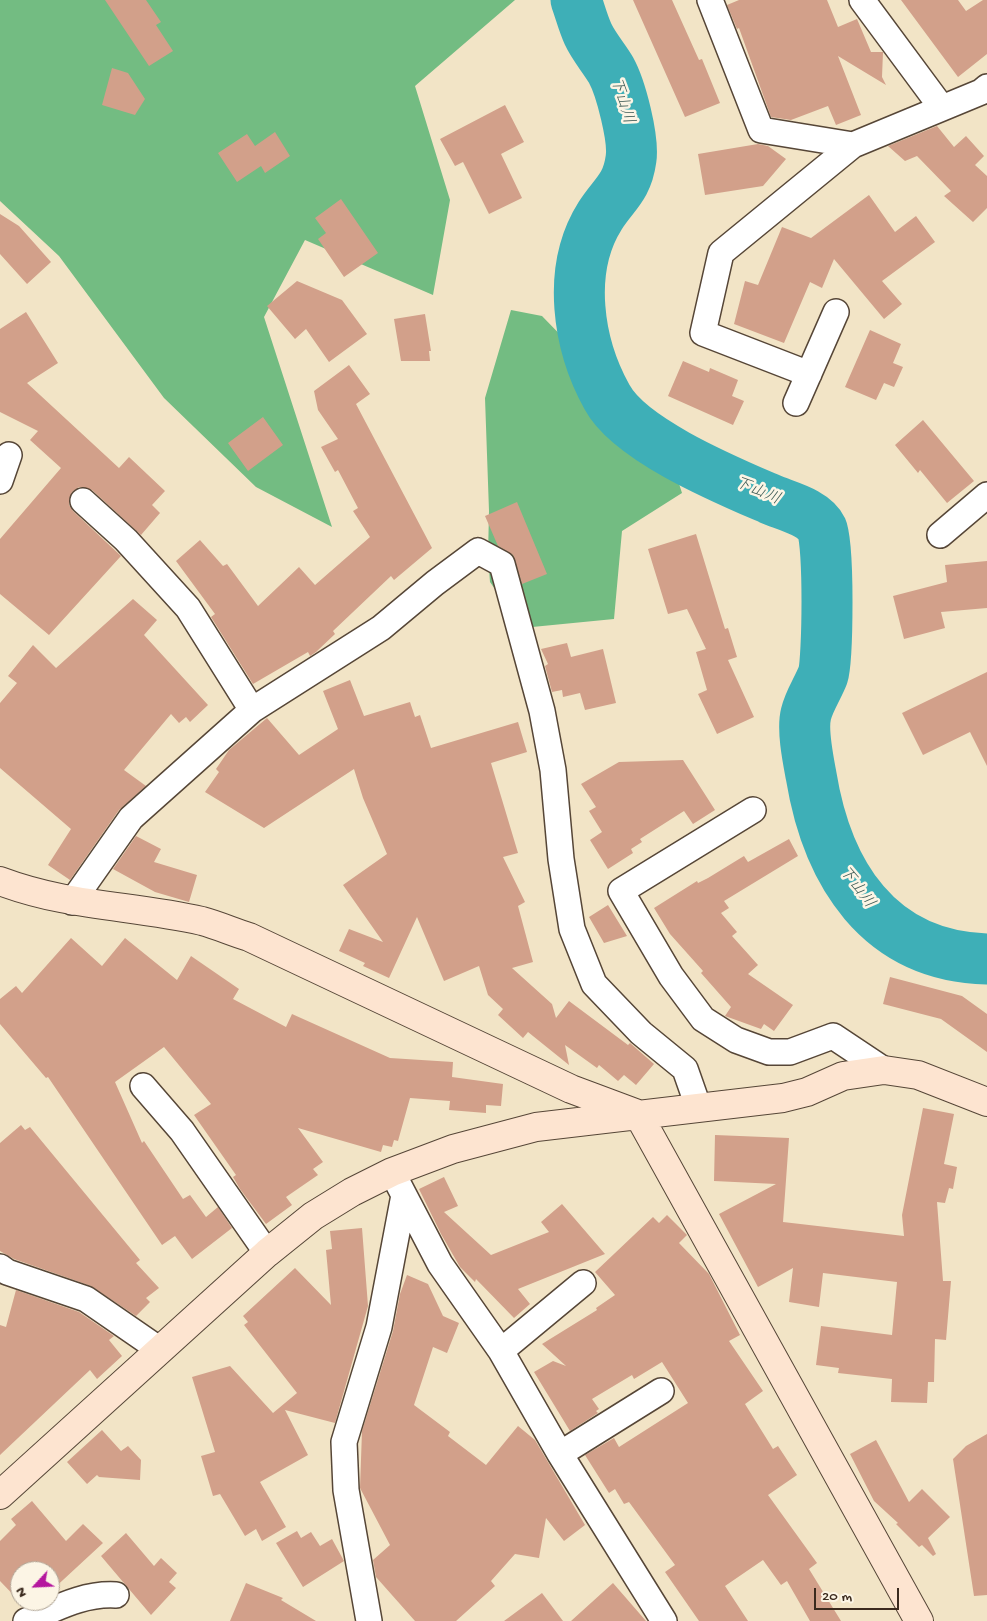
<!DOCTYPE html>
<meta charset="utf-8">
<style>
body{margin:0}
#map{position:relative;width:987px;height:1621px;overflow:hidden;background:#f2e4c6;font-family:"Gochi Hand",sans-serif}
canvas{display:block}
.north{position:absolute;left:10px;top:1561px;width:50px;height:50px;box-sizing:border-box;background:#fcf5e5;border:1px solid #afa495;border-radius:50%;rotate:245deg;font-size:14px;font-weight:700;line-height:20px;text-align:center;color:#3b2a1e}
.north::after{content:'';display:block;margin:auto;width:18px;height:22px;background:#b5179e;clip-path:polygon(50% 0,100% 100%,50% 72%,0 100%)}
.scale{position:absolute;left:814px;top:1588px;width:85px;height:22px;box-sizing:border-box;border:2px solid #3b2a1e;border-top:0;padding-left:6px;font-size:15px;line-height:18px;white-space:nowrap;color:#3b2a1e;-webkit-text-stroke:4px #fcf5e5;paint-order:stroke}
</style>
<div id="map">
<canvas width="987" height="1621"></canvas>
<div class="north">N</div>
<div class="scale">20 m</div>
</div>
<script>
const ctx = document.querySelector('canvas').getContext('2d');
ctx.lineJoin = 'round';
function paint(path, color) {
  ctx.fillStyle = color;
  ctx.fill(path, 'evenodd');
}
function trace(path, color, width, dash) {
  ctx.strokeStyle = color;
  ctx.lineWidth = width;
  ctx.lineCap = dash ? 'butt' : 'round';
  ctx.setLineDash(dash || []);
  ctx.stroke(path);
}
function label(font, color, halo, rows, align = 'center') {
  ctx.font = font + ' "Gochi Hand","Klee One",sans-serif';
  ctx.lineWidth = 5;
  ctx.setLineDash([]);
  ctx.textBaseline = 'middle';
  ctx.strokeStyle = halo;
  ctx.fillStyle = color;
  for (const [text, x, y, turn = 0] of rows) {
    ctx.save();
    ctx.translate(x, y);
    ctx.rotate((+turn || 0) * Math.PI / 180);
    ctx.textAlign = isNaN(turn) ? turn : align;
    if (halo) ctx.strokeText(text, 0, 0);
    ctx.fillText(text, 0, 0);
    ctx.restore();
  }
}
const forest = new Path2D(`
 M 0,0 L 515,0 L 415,86 L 450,200 L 433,295 L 305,240 L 264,317 L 332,527 L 256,487 L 164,398 L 59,256 L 0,201 Z
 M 511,310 L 542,316 L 652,429 L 671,459 L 682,493 L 622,531 L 614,619 L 522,628 L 490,582 L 488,556 L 489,511 L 485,398 Z`);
const river = new Path2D(`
 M 576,0 C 580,11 583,23 588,34 C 594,47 604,58 611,70 C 621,88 634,139 631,159 C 627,188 614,194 600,216 C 566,270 578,345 607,397 C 630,440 726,480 770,499 C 786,506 814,512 822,529 C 829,544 828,659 823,675 C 818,688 809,701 806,714 C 802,730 808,759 811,775 C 827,873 878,956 987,959`);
const building = new Path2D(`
 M 105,0 L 146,0 L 161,22 L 156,25 L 173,51 L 149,66 Z
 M 633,0 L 672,0 L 699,60 L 702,59 L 720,103 L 685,117 Z
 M 739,0 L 827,0 L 838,27 L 857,19 L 871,52 L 883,52 L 882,77 L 886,85 L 838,56 L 861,115 L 836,125 L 828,106 L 791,120 L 771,117 L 739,28 L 737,29 L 727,5 Z
 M 901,0 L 958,0 L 966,11 L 983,0 L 987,0 L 987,54 L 958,77 Z
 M 112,68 L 128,73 L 145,99 L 135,115 L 102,105 Z
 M 505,105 L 524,142 L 501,154 L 522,198 L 489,214 L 463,162 L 455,166 L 440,139 Z
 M 937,126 L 954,147 L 966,136 L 984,156 L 975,165 L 987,176 L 987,208 L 973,222 L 944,196 L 951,191 L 917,156 L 905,161 L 888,146 Z
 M 275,132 L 290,156 L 265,173 L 261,166 L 237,182 L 218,153 L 247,134 L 255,146 Z
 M 758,144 L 768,146 L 786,159 L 763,186 L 705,195 L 698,154 Z
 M 869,195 L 895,232 L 916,216 L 935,242 L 882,281 L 902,304 L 884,319 L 834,259 L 822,288 L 810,282 L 784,343 L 734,324 L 745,281 L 758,285 L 782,227 L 811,238 Z
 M 341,199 L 378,253 L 344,277 L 318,239 L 326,233 L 315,218 Z
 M 0,214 L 19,226 L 51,262 L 27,284 L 0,254 Z
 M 297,281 L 342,300 L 367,334 L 329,362 L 306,329 L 295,339 L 267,306 Z
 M 26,312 L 58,363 L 27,383 L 119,468 L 129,457 L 165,491 L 152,505 L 160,513 L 141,535 L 92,490 L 79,487 L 72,492 L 69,505 L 73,511 L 121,556 L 49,635 L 0,594 L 0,539 L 61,468 L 30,440 L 38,431 L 0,412 L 0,329 Z
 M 425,314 L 431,351 L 429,351 L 430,361 L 401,361 L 394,319 Z
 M 870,330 L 901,344 L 893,363 L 903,367 L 894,387 L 884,383 L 876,400 L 845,387 Z
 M 683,361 L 709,372 L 710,368 L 738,380 L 732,396 L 744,401 L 733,425 L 668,396 Z
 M 349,365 L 370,394 L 356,404 L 432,548 L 394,580 L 391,576 L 333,631 L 335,634 L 316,652 L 310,656 L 308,652 L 253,684 L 211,617 L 215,614 L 176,561 L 200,540 L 223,566 L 227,564 L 258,606 L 299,567 L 315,585 L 370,537 L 353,511 L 358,508 L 338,470 L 335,472 L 321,447 L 338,439 L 318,410 L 314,391 Z
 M 263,417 L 283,445 L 248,471 L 228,443 Z
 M 923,420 L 974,481 L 947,503 L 920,470 L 918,473 L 895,445 Z
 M 517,502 L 547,574 L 522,584 L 513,555 L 498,546 L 485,516 Z
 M 696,534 L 725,629 L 728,628 L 737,657 L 728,660 L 754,717 L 717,734 L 698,694 L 707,690 L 696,652 L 706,649 L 687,609 L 668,614 L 648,549 Z
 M 987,561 L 987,608 L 941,612 L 945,628 L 904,639 L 893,596 L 947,582 L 945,565 Z
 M 133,599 L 157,620 L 144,635 L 208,705 L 190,722 L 186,717 L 179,723 L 171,714 L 124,770 L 146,786 L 119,810 L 70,880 L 48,865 L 71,829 L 0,768 L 0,703 L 17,683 L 8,676 L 33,645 L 56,668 Z
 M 567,643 L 571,657 L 603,649 L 616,703 L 585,710 L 580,693 L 563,697 L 562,690 L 552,692 L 545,666 L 548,664 L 541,649 Z
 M 987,672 L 987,766 L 970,732 L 923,755 L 902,713 Z
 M 350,680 L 364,716 L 410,702 L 415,717 L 420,715 L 431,748 L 518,722 L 527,752 L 491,763 L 518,853 L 503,857 L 525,902 L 518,906 L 533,962 L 512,968 L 552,1004 L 556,1018 L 569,1001 L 628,1045 L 630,1043 L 654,1064 L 636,1085 L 624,1075 L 618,1081 L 599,1065 L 597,1068 L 565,1045 L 569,1065 L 528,1032 L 523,1038 L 498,1015 L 503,1009 L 488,995 L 479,966 L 444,981 L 417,917 L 389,978 L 363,966 L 365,963 L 339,951 L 349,929 L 383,942 L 343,885 L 387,854 L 363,798 L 354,769 L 264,828 L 205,792 L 219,772 L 216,769 L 229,750 L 267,718 L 299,755 L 338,729 L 323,691 Z
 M 683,760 L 715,810 L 693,824 L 684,811 L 640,839 L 642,842 L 631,849 L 633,853 L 608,869 L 590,840 L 602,832 L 589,811 L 596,807 L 581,784 L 619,762 Z
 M 136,836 L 161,849 L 154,862 L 197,875 L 189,902 L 155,892 L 113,869 Z
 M 789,839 L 798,856 L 724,901 L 729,908 L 721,913 L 737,932 L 732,936 L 758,965 L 748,974 L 793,1005 L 774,1031 L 764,1024 L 761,1029 L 725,1016 L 731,1007 L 701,973 L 703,971 L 670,934 L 654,908 L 697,881 L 698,883 L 708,878 L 744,856 L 748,862 Z
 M 608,905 L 627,936 L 604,943 L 589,917 Z
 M 71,938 L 102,966 L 125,938 L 177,980 L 191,956 L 239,989 L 233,999 L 286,1027 L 292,1014 L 390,1058 L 453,1062 L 452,1077 L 503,1084 L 501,1106 L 486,1105 L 486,1113 L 449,1110 L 450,1101 L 410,1098 L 398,1141 L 394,1140 L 392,1147 L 383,1145 L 381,1152 L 298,1128 L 323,1162 L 313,1169 L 318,1175 L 286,1197 L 292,1205 L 266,1224 L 240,1189 L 233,1177 L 236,1175 L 194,1115 L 211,1104 L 164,1047 L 115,1082 L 142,1143 L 144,1141 L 183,1199 L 190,1195 L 206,1217 L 218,1207 L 232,1228 L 192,1259 L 175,1236 L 162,1245 L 48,1077 L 46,1078 L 0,1024 L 0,999 L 16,986 L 22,993 Z
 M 890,977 L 962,996 L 987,1014 L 987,1052 L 941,1019 L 883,1004 Z
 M 923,1108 L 954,1114 L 944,1164 L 957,1167 L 953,1189 L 949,1188 L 945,1203 L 937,1202 L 943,1281 L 951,1281 L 946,1340 L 935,1339 L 934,1382 L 928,1382 L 927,1403 L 891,1402 L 892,1379 L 838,1373 L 839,1368 L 816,1365 L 821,1326 L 892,1335 L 897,1282 L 823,1273 L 819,1307 L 789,1302 L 793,1268 L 758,1287 L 719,1214 L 776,1184 L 714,1181 L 715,1135 L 789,1138 L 783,1222 L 904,1236 L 902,1215 Z
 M 21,1125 L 25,1130 L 30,1127 L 140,1260 L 136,1263 L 159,1288 L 146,1298 L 150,1302 L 136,1316 L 91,1286 L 14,1259 L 0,1251 L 0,1143 Z
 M 444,1177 L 458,1206 L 444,1212 L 491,1255 L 549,1232 L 541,1222 L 562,1204 L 605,1254 L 518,1289 L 530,1304 L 514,1318 L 476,1279 L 475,1282 L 460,1267 L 441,1234 L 419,1189 Z
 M 667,1215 L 687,1235 L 679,1243 L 709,1274 L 740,1335 L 729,1341 L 763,1391 L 745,1404 L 773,1449 L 778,1446 L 797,1475 L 768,1495 L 817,1563 L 809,1569 L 841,1621 L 810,1621 L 787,1581 L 781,1585 L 763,1560 L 725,1586 L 748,1621 L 699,1621 L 665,1572 L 675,1565 L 629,1502 L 624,1504 L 615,1489 L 609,1493 L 585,1455 L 614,1438 L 619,1447 L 688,1403 L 662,1362 L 634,1379 L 632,1375 L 592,1399 L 599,1409 L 596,1411 L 598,1413 L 570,1431 L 534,1372 L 553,1361 L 566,1366 L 542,1344 L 597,1310 L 596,1308 L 615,1295 L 595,1272 L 653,1217 L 659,1223 Z
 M 362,1228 L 368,1306 L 335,1423 L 285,1410 L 308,1455 L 260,1482 L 286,1527 L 262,1541 L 256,1529 L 245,1536 L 220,1494 L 213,1496 L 201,1456 L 215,1452 L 192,1377 L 230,1366 L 273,1413 L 297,1393 L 244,1325 L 248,1322 L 243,1316 L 295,1268 L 331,1305 L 326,1250 L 332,1249 L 330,1231 Z
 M 407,1275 L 428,1284 L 443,1316 L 459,1323 L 447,1353 L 433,1347 L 414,1405 L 450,1432 L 448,1436 L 486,1465 L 518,1426 L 535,1440 L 585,1525 L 564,1541 L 546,1518 L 539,1558 L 515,1554 L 491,1581 L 495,1586 L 456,1621 L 415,1621 L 376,1577 L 373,1560 L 390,1545 L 360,1488 L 362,1431 L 393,1331 L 400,1294 Z
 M 16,1290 L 79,1312 L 114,1336 L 109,1340 L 122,1356 L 97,1379 L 90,1370 L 0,1455 L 0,1325 L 6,1327 Z
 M 102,1430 L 121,1451 L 128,1446 L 141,1460 L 140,1480 L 99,1477 L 97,1475 L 87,1484 L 67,1462 Z
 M 987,1434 L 987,1595 L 974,1596 L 953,1459 L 966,1446 Z
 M 876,1440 L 909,1502 L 922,1489 L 950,1517 L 928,1538 L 936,1554 L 933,1556 L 922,1545 L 919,1547 L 896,1524 L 898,1523 L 874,1501 L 850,1454 Z
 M 32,1501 L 66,1541 L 83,1524 L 103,1543 L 50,1592 L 50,1571 L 20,1571 L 20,1601 L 36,1601 L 24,1606 L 0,1581 L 0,1541 L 16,1525 L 11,1519 Z
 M 297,1531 L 301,1538 L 311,1532 L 320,1546 L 332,1539 L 344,1561 L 303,1587 L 276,1543 Z
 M 126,1533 L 154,1566 L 161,1558 L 177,1573 L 169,1582 L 176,1588 L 151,1615 L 101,1556 Z
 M 246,1583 L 283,1598 L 281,1600 L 316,1621 L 230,1621 Z
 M 613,1583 L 646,1621 L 571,1621 Z
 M 542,1593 L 563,1621 L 504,1621 Z`);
const street = new Path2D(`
 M 710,0 L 761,130 L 853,145 L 981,92 L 987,87
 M 862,0 L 942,108
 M 809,374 L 703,333 L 721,253 L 853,145
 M 796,403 L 836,312
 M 0,481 L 9,455
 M 83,501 L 126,540 L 188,608 L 252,710
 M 940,535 L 987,495
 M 753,810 L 621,891 L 671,976 L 703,1019 L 736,1040 L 769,1052 L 790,1052 L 833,1036 L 884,1070
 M 72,902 L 131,818 L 252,710 L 381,628 L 435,583 L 478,551 L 502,564 L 542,711 L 553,770 L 561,859 L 572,929 L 594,984 L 641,1033 L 685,1069 L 698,1106
 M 143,1086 L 182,1131 L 267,1253
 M 392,1172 L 440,1264 L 501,1351 L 560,1454 L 664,1621
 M 0,1267 L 7,1272 L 86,1299 L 160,1350
 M 501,1351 L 583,1283
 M 560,1454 L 661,1391
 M 26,1621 C 55,1609 83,1593 116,1595
 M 369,1621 L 346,1490 L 344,1442 L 379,1327 L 404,1195`);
const secondary = new Path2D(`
 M 0,881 C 69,907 132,905 202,921 C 217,925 233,932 249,937 L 571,1089 L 638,1114 L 919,1621
 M 0,1495 L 267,1253 L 313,1216 L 352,1192 L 392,1172 L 453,1149 L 536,1127 L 783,1098 L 807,1092 L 843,1076 L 884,1070 L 918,1075 L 987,1102`);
const waterNames = [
 ["下山川",621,101,73],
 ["下山川",757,492,23],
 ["下山川",856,888,53]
];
paint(forest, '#73bc82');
trace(river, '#3eafb7', 51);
paint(building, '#d2a08a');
trace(street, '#564637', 28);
trace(secondary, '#564637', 30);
trace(street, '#fff', 25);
trace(secondary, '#fde4d0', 28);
label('italic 16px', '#3c5954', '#fcf5e5', waterNames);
</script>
